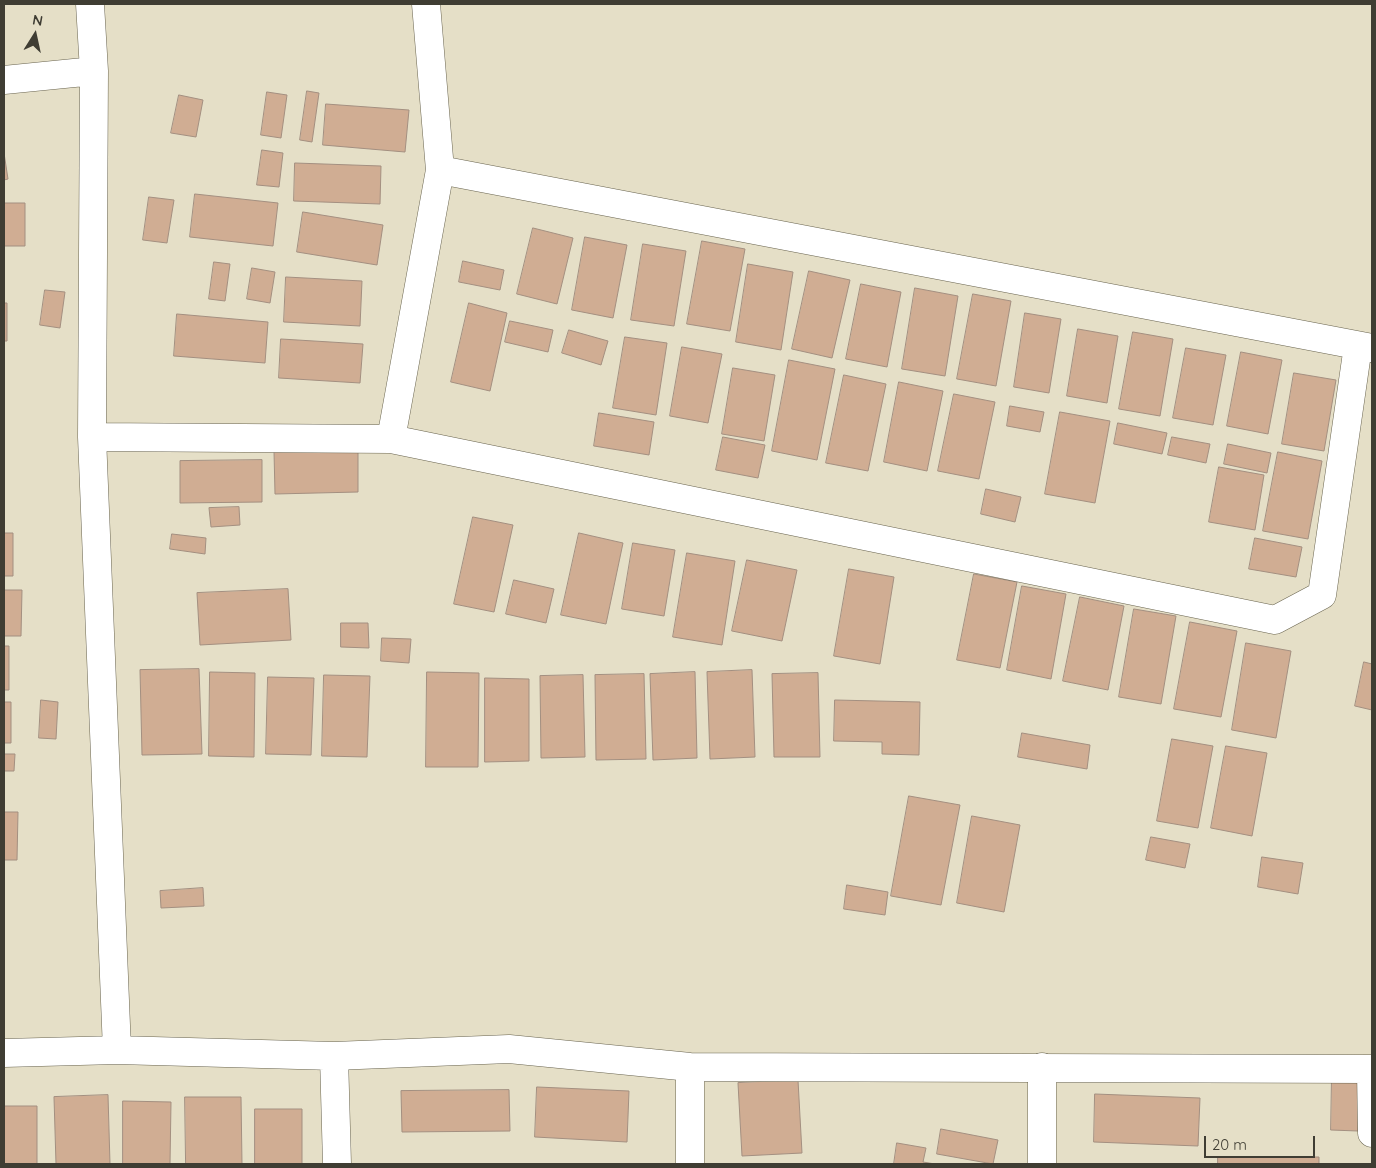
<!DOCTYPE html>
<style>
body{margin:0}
#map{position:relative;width:1376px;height:1168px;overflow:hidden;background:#e5dfc7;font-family:Quicksand,sans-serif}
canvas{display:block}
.frame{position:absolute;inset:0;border:5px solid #3f3d33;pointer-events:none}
.north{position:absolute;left:10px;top:10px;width:50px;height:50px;-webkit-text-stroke:4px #e5dfc7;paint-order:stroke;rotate:10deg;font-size:14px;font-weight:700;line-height:20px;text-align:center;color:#3f3d33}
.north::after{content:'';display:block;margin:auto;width:18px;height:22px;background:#3f3d33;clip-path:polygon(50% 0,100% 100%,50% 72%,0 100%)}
.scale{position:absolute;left:1204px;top:1136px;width:111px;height:22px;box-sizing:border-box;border:2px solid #3f3d33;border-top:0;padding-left:6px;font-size:15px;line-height:18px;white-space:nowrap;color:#3f3d33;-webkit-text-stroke:4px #e5dfc7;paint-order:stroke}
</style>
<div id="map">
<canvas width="1376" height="1168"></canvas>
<div class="frame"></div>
<div class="north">N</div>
<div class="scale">20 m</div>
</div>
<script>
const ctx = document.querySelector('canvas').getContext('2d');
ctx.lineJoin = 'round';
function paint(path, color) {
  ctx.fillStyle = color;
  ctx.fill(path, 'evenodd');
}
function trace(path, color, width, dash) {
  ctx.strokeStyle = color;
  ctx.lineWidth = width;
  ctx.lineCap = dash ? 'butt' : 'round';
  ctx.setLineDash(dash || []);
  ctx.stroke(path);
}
const building = new Path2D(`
 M 307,91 L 319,93 L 312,142 L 300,140 Z
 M 267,92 L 287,95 L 281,138 L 261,135 Z
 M 179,95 L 203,100 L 196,137 L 171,133 Z
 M 326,104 L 409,110 L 405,152 L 323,145 Z
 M 262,150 L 283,153 L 279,187 L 257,185 Z
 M 4,153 L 8,179 L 4,180 Z
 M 295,163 L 381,166 L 380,204 L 294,201 Z
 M 195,194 L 278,203 L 273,246 L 190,237 Z
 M 149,197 L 174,200 L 167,243 L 143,240 Z
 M 4,203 L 25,203 L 25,246 L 4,246 Z
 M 303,212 L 383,225 L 377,265 L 297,252 Z
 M 533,228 L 573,238 L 557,304 L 517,294 Z
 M 585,237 L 627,245 L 613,318 L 572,310 Z
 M 702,241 L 745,249 L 730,331 L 687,324 Z
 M 643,244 L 686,251 L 674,326 L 631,320 Z
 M 463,261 L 504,270 L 500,290 L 459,282 Z
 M 214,262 L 230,264 L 225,301 L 209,299 Z
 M 748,264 L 793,272 L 781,350 L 736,342 Z
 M 252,268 L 275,272 L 270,303 L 247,299 Z
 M 809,271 L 850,280 L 832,358 L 792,349 Z
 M 286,277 L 362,281 L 360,326 L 284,322 Z
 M 861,284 L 901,292 L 887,367 L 846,359 Z
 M 915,288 L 958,296 L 945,376 L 902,369 Z
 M 45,290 L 65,292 L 60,328 L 40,325 Z
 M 973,294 L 1011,301 L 996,386 L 957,379 Z
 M 4,303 L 7,303 L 7,341 L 4,341 Z
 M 469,303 L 507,313 L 490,391 L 451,382 Z
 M 1025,313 L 1061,319 L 1049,393 L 1014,387 Z
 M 177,314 L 268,322 L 265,363 L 174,356 Z
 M 510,321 L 553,330 L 548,352 L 505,342 Z
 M 1078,329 L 1118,336 L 1107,403 L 1067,396 Z
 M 569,330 L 608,341 L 601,365 L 562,353 Z
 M 1133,332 L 1173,339 L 1160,416 L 1119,409 Z
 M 625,337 L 667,343 L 656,415 L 613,408 Z
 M 281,339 L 363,344 L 360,383 L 279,378 Z
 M 682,347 L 722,354 L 708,423 L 670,416 Z
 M 1186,348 L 1226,355 L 1213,425 L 1173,418 Z
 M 1241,352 L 1282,360 L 1268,434 L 1227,426 Z
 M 789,360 L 835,369 L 817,460 L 772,451 Z
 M 733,368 L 775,375 L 764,441 L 722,434 Z
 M 1294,373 L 1336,380 L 1324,451 L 1282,444 Z
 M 844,375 L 886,384 L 868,471 L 826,463 Z
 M 899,382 L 943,391 L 927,471 L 884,462 Z
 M 954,394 L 995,402 L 979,479 L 938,471 Z
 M 1010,406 L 1044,412 L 1040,432 L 1007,426 Z
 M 1060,412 L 1110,421 L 1095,503 L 1045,494 Z
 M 599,413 L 654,422 L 649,455 L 594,446 Z
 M 1118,423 L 1167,433 L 1162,454 L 1114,444 Z
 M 723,437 L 765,445 L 758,478 L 716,470 Z
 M 1172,437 L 1210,444 L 1206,463 L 1168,455 Z
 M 1228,444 L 1271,453 L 1267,473 L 1224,464 Z
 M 358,450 L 358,492 L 275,494 L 274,451 Z
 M 1278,452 L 1322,461 L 1308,539 L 1263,531 Z
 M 262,460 L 262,502 L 180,503 L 180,461 Z
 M 1219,467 L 1264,475 L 1255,530 L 1209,522 Z
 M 986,489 L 1021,497 L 1015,522 L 981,514 Z
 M 239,507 L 240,525 L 211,527 L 209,508 Z
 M 473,517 L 513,525 L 494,612 L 454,604 Z
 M 4,533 L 13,533 L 13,576 L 4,576 Z
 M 579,533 L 623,543 L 606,624 L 561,615 Z
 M 172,534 L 206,538 L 205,554 L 170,549 Z
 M 1255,538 L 1302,547 L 1296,577 L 1249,569 Z
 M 633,543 L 675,550 L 664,616 L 622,609 Z
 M 687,553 L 735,561 L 722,645 L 673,637 Z
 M 747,560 L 797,570 L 782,641 L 732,631 Z
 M 849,569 L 894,577 L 880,664 L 834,656 Z
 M 974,574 L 1017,582 L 1000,668 L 957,660 Z
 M 514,580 L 554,589 L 546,623 L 506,614 Z
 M 1022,586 L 1066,594 L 1051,679 L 1007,670 Z
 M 288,589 L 291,640 L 200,645 L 197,593 Z
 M 4,590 L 22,590 L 21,636 L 4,636 Z
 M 1080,597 L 1124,606 L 1108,690 L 1063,681 Z
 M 1134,609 L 1176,616 L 1161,704 L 1119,697 Z
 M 1190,622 L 1237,631 L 1221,717 L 1174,709 Z
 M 341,623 L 368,623 L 369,648 L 341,647 Z
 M 382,638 L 411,639 L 409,663 L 381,661 Z
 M 1246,643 L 1291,651 L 1276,738 L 1232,730 Z
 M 4,646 L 9,646 L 9,690 L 4,690 Z
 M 1364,662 L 1372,664 L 1372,710 L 1355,706 Z
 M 199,669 L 202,754 L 142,755 L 140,670 Z
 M 752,670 L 755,757 L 710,759 L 707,672 Z
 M 210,672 L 255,673 L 254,757 L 209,756 Z
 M 427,672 L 479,673 L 478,767 L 426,767 Z
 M 695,672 L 697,758 L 653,760 L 650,674 Z
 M 818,673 L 820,757 L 774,757 L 772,674 Z
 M 644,674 L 646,759 L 596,760 L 595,675 Z
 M 324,675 L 370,676 L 367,757 L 322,756 Z
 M 583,675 L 585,757 L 541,758 L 540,676 Z
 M 268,677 L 314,678 L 311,755 L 266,754 Z
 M 485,678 L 529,679 L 529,761 L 485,762 Z
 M 41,700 L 58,702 L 56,739 L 39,738 Z
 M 835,700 L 920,702 L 919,755 L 882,754 L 882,742 L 834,741 Z
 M 4,702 L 11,702 L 11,743 L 4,743 Z
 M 1022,733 L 1090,745 L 1087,769 L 1018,757 Z
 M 1172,739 L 1213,746 L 1198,828 L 1157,821 Z
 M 1226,746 L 1267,753 L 1252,836 L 1211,828 Z
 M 4,754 L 15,754 L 14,771 L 4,771 Z
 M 909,796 L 960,805 L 941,905 L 891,896 Z
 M 4,812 L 18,812 L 17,860 L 4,860 Z
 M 972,816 L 1020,825 L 1004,912 L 957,903 Z
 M 1151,837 L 1190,844 L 1185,868 L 1146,860 Z
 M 1262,857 L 1303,863 L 1298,894 L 1258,887 Z
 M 847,885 L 888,892 L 885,915 L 844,909 Z
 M 203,888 L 204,906 L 161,908 L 160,891 Z
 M 1332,1074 L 1359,1075 L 1358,1131 L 1331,1130 Z
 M 798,1080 L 802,1153 L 742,1156 L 738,1083 Z
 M 537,1087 L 629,1091 L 627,1142 L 535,1137 Z
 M 509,1090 L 510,1131 L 402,1132 L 401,1091 Z
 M 1095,1094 L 1200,1098 L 1198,1146 L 1094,1142 Z
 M 108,1095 L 110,1164 L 56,1164 L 54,1097 Z
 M 185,1097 L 241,1097 L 242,1164 L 186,1164 Z
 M 123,1101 L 171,1102 L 170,1164 L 123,1164 Z
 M 4,1106 L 37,1106 L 37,1164 L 4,1164 Z
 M 255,1109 L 302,1109 L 302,1164 L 255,1164 Z
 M 941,1129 L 998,1140 L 993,1164 L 937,1154 Z
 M 897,1143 L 926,1148 L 923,1162 L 935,1164 L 894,1164 Z
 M 1218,1157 L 1319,1157 L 1319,1164 L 1218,1164 Z`);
const street = new Path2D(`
 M 90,4 L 94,71 L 92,437 L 117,1050
 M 426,4 L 440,170
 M 4,80 L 94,71
 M 92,437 L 391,439 L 1275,620 L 1322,595 L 1358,346
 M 391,439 L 440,170 L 1372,348
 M 4,1053 L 117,1050 L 334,1056 L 509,1049 L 690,1067 L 1372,1069
 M 334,1056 L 337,1164
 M 1371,1069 L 1372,1133
 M 690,1164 L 690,1067
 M 1042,1164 L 1042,1067`);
paint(building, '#d0ad93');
trace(building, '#a38f80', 1);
trace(street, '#69644f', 29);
trace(street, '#fff', 28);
</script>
